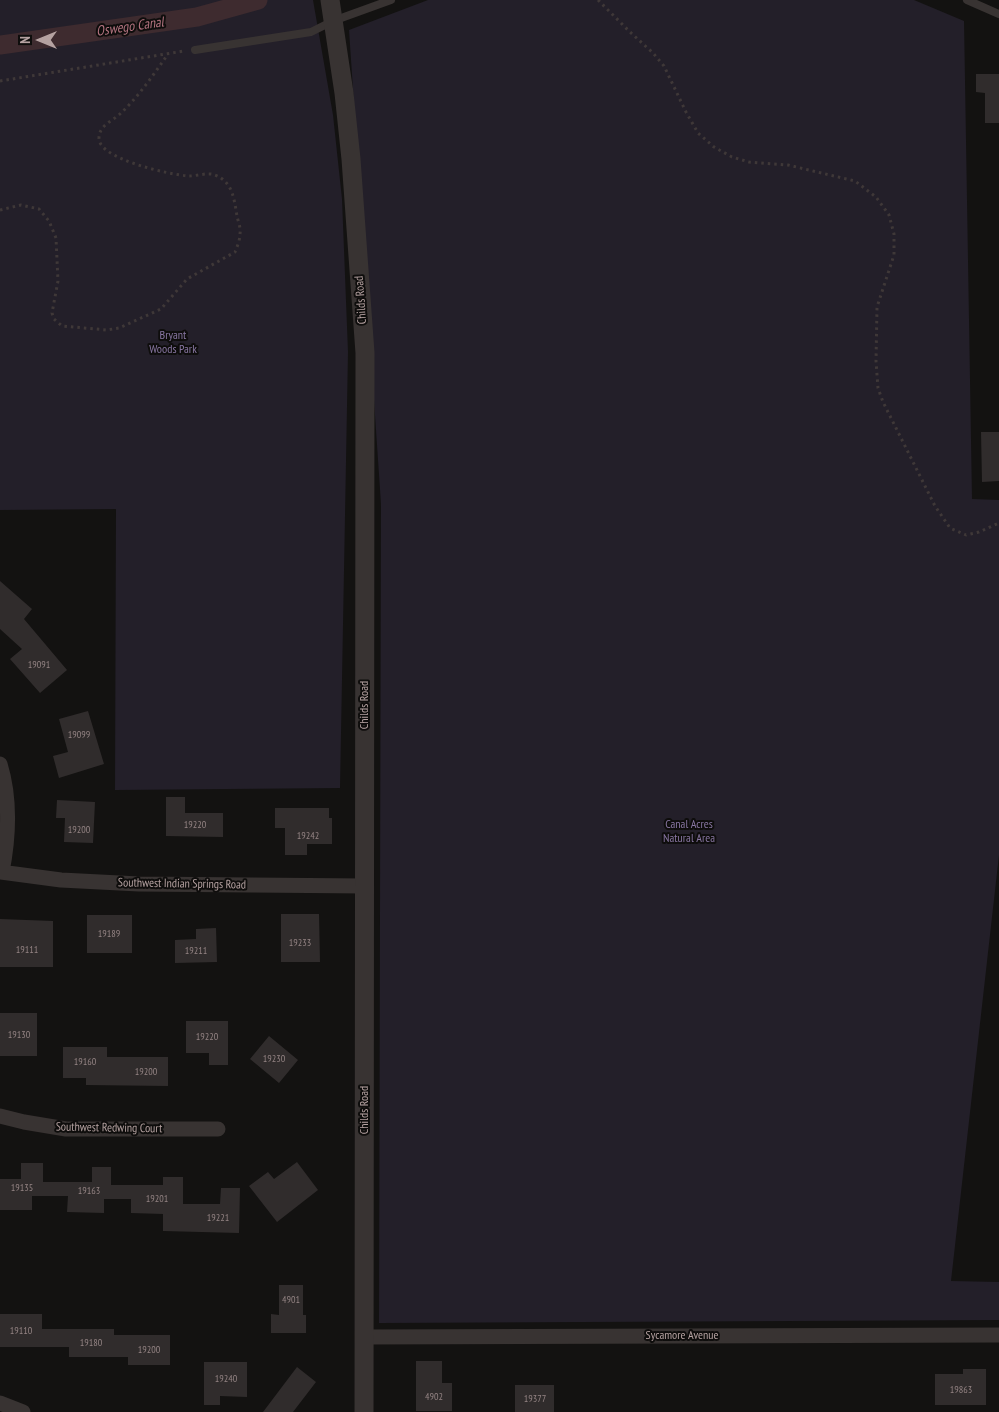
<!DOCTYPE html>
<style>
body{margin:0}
#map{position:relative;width:999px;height:1412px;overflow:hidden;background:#131211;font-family:"PT Sans Narrow",sans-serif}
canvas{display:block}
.north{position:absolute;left:15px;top:15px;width:50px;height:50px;-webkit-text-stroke:4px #0e0d0c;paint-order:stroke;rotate:270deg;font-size:14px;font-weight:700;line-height:20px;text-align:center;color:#b5a2a1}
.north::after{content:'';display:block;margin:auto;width:18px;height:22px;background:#b5a2a1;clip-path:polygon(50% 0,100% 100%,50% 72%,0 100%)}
</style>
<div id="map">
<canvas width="999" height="1412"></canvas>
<div class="north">N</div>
</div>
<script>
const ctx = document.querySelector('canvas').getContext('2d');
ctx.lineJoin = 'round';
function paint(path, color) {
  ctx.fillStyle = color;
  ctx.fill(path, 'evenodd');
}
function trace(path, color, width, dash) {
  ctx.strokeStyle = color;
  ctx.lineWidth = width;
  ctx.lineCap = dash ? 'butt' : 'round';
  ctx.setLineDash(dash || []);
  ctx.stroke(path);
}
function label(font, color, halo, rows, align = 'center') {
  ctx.font = font + ' "PT Sans Narrow",sans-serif';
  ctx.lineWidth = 4;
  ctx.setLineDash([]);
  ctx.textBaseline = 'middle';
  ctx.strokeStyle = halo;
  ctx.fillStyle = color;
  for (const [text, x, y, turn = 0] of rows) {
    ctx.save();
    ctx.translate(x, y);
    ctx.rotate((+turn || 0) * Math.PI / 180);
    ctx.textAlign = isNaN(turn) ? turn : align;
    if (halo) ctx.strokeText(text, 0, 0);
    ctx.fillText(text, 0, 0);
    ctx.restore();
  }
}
const green = new Path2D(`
 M 0,0 L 313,0 L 333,115 L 342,199 L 348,352 L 340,788 L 115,790 L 116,509 L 0,510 Z
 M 428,0 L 914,0 L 964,21 L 972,499 L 999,500 L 999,855 L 951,1281 L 999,1282 L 999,1320 L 379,1323 L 381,504 L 349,30 Z`);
const canal = new Path2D(`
 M 0,45 L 197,17 L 258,0`);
const building = new Path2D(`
 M 976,74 L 999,74 L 999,123 L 985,123 L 985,93 L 976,92 Z
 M 981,432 L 999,432 L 999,481 L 982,482 Z
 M 0,581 L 32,609 L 24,619 L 67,670 L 40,693 L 10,659 L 22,649 L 0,629 Z
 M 88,711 L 104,764 L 59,778 L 53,756 L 68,752 L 59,719 Z
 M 166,797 L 185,797 L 185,813 L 223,813 L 223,837 L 166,836 Z
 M 57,800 L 95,802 L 93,843 L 64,842 L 65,818 L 56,818 Z
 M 275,808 L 329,808 L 329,818 L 332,818 L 332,844 L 307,844 L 307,855 L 285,855 L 285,828 L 275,828 Z
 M 281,914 L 319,914 L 320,962 L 281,962 Z
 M 87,915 L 132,915 L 132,953 L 87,953 Z
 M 0,919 L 53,921 L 53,967 L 0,967 Z
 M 216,928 L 217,962 L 175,963 L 175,940 L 196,939 L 196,929 Z
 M 0,1013 L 37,1013 L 37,1056 L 0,1056 Z
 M 186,1021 L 228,1021 L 228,1065 L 209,1065 L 209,1053 L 186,1053 Z
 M 269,1036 L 298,1060 L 279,1083 L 250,1059 Z
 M 63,1047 L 107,1047 L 107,1057 L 168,1057 L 168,1086 L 86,1085 L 86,1078 L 63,1078 Z
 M 297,1162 L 318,1190 L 277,1222 L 249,1186 L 268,1172 L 274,1179 Z
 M 21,1163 L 43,1163 L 43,1182 L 92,1182 L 92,1167 L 111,1167 L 111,1185 L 163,1185 L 163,1177 L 183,1177 L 183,1204 L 220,1204 L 221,1188 L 240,1188 L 239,1233 L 163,1231 L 163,1214 L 131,1213 L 131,1199 L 104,1199 L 104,1213 L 67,1212 L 68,1196 L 32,1196 L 32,1210 L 0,1210 L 0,1179 L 21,1179 Z
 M 279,1285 L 303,1285 L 303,1315 L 306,1315 L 306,1333 L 271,1333 L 271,1314 L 279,1315 Z
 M 0,1314 L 42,1314 L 42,1329 L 114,1329 L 114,1335 L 170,1335 L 170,1365 L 128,1365 L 128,1357 L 69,1357 L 69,1347 L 0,1347 Z
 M 416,1361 L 442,1361 L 442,1383 L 452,1383 L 452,1411 L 416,1411 Z
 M 204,1362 L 247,1362 L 247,1397 L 220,1396 L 220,1405 L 204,1405 Z
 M 297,1367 L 316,1382 L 293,1412 L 263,1412 Z
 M 963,1369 L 986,1369 L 986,1405 L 935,1405 L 935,1374 L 963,1374 Z
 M 515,1385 L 554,1385 L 554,1412 L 515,1412 Z`);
const path = new Path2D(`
 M 598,0 L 630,32 L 653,53 L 664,66 L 686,112 L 698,133 L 714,147 L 732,157 L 749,162 L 788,165 L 855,181 L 876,197 L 889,215 L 894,234 L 894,255 L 877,307 L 876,361 L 878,388 L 883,402 L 935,506 L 950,528 L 966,535 L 979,532 L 999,523
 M 0,81 L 184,51
 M 0,210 L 21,205 L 39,209 L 49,221 L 56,238 L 58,281 L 52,313 L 54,319 L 62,326 L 107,330 L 119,328 L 161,309 L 187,279 L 235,252 C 237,247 240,240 240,234 C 241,228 238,221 237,216 C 234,199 233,182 215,175 C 208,172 197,176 189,176 C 171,175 98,159 99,138 C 99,125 113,121 121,113 C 139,96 154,74 168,54`);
const service = new Path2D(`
 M 967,0 L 999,14
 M 195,50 L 311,32 L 333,21 L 391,0`);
const minor = new Path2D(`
 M 0,764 C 11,800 9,836 2,872
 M 0,872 L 61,880 L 139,884 L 365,886
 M 0,1116 L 24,1122 L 66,1129 L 218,1129
 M 365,1337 L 999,1335
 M 0,1403 L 23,1412`);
const tertiary = new Path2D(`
 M 330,0 L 344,93 L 351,159 L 365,353 L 364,1412`);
const numberNames = [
 ["19091",39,665],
 ["19099",79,735],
 ["19220",195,825],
 ["19200",79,830],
 ["19242",308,836],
 ["19189",109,934],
 ["19233",300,943],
 ["19111",27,950],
 ["19211",196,951],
 ["19130",19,1035],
 ["19220",207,1037],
 ["19230",274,1059],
 ["19160",85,1062],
 ["19200",146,1072],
 ["19135",22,1188],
 ["19163",89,1191],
 ["19201",157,1199],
 ["19221",218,1218],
 ["4901",291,1300],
 ["19110",21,1331],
 ["19180",91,1343],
 ["19200",149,1350],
 ["19240",226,1379],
 ["19863",961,1390],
 ["4902",434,1397],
 ["19377",535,1399]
];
const streetNames = [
 ["Childs Road",361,300,-94],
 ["Childs Road",365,705,-90],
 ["Southwest Indian Springs Road",182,884,1],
 ["Childs Road",365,1110,-90],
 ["Southwest Redwing Court",109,1128,1],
 ["Sycamore Avenue",682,1336]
];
const parkNames = [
 ["Bryant",173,336],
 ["Woods Park",173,350],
 ["Canal Acres",689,825],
 ["Natural Area",689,839]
];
const waterNames = [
 ["Oswego Canal",130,27,-8]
];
paint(green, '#231f29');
trace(canal, '#3e2b2f', 19);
paint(building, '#302c2c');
trace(path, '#3f3838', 3, [2.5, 4]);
trace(service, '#383332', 8);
trace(minor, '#383332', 15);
trace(tertiary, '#383332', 19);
label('10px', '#948484', null, numberNames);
label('12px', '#b5a2a1', '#0e0d0c', streetNames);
label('12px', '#8876a2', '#0e0d0c', parkNames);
label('italic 14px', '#b47480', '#0e0d0c', waterNames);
</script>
